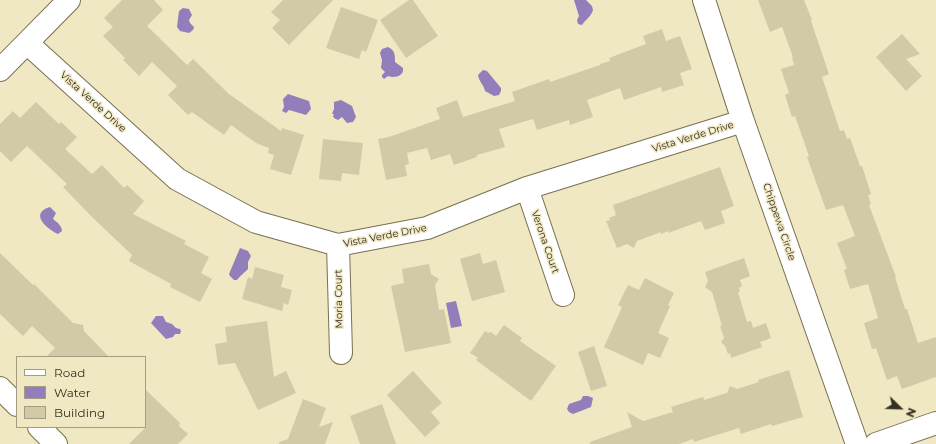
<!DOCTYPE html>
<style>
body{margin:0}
#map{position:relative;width:936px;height:444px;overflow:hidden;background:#f0e7c3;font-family:Montserrat,sans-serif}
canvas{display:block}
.legend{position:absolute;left:16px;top:356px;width:130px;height:72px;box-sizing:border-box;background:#f0e7c3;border:1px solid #a49d82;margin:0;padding:5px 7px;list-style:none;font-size:12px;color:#332f21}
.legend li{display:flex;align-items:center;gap:8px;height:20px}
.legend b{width:20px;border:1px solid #a49d82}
.north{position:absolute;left:880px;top:388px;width:40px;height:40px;-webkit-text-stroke:3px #f0e7c3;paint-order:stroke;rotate:113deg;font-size:11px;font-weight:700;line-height:16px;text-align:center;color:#332f21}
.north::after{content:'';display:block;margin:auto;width:14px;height:18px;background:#332f21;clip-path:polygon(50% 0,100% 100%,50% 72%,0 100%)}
</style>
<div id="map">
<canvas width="936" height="444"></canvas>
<ul class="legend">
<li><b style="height:5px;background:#fff"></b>Road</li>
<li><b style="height:11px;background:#927eba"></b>Water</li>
<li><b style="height:11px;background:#d2c9a6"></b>Building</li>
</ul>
<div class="north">N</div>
</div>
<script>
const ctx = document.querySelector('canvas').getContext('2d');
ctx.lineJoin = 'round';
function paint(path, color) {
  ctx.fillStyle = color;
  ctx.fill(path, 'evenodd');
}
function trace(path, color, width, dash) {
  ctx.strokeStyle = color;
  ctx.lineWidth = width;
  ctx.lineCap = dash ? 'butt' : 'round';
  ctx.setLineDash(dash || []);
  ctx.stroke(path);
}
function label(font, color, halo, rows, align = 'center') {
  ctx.font = font + ' Montserrat,sans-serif';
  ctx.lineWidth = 3;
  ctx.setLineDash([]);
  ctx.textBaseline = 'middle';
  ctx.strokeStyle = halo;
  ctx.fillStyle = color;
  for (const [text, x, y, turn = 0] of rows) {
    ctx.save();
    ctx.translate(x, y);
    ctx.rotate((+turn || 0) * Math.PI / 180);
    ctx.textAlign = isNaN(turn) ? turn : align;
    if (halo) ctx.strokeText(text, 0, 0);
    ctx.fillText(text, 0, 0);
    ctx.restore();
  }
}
const water = new Path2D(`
 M 574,0 L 586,0 L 592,6 L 593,10 C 591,17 585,20 582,25 L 578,24 L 577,20 L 579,16 Z
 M 183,8 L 189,9 L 192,15 L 189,20 L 190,23 L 194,27 L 193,30 L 189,33 L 180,31 L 177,27 L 179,11 Z
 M 388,47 C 395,50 395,55 395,62 L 403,68 L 403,71 C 401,77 394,78 388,76 L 384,79 L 382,77 L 382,75 L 385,72 L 381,68 L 382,60 L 380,53 L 382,49 Z
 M 483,70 L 487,71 L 501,88 L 501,91 L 499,95 L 494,96 L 485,91 C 484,85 479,82 478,75 Z
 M 288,94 L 309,101 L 311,109 L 306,115 L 289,110 L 286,113 L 282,111 L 284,107 L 283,99 Z
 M 341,100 L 352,106 L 356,117 L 353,122 L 347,123 L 342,117 L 338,120 L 334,118 L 333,116 L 334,114 L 332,114 L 334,109 L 334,102 Z
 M 50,207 L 56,213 L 53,219 C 57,222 62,226 62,231 L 58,234 C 51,231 31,217 45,209 C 46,208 48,208 50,207 Z
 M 240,248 L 248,251 L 251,256 L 248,262 L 248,269 C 246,271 239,277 237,280 L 234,280 L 230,276 L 229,274 Z
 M 456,301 L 462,326 L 451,328 L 446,303 Z
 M 156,316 L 163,316 L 166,322 L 172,324 L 176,328 L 180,329 L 181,331 L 180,334 L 175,334 L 173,337 L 166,339 L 151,323 Z
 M 583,396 L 588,396 L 593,398 L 591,407 L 573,414 L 569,412 L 567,409 L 569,404 L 581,400 Z`);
const building = new Path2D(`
 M 122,0 L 154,0 L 163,10 L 147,26 L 187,65 L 193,59 L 229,94 L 281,131 L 282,128 L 304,135 L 291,175 L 270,169 L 274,155 L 268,153 L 269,148 L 256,143 L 231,125 L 224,135 L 192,112 L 188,115 L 168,95 L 177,86 L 152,62 L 139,76 L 123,60 L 125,58 L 103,36 L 113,27 L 104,18 Z
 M 283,0 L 333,0 L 289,45 L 272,28 L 280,20 L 271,12 Z
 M 409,0 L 413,0 L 438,36 L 406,58 L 380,20 Z
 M 758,0 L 804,0 L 812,20 L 811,21 L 829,74 L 822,77 L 840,131 L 844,130 L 847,139 L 850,138 L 860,166 L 862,166 L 871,194 L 868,195 L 871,204 L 869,205 L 896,277 L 895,277 L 905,309 L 907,309 L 918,343 L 936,337 L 936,377 L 902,389 L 897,376 L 887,380 L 876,348 L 872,349 L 864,323 L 878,318 L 868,284 L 850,289 L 844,270 L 847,269 L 837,243 L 855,236 L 843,205 L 826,210 L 807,157 L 809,156 L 795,116 L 792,117 L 785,95 L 789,93 L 781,69 L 794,65 L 792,57 L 793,57 L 782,27 L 770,32 Z
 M 341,7 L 378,20 L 366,52 L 362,50 L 359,59 L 326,48 Z
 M 662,29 L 666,41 L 680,36 L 692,69 L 680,73 L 684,85 L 662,92 L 661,87 L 624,100 L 620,88 L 587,100 L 593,117 L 570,125 L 569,120 L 537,130 L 533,119 L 499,129 L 505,147 L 477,155 L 477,157 L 454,165 L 450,154 L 431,160 L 427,148 L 407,153 L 409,164 L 405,165 L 407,176 L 386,180 L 378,139 L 389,137 L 440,119 L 436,108 L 457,100 L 463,117 L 515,101 L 512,92 L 549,79 L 550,82 L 600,65 L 600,64 L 610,61 L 609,58 L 646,44 L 643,36 Z
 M 902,34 L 920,54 L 906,59 L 922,76 L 906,91 L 876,57 Z
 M 36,102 L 59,124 L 61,122 L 77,137 L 65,149 L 92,174 L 102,165 L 124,188 L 127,185 L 144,201 L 133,214 L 186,241 L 184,244 L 209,257 L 201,273 L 212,279 L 200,302 L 170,287 L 171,284 L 129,261 L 132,255 L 92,217 L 63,187 L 67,184 L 27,146 L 11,162 L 0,151 L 0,124 L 13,111 L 20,118 Z
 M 323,139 L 363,143 L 359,175 L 342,173 L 341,181 L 319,179 Z
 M 720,167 L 734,206 L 721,211 L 725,223 L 705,230 L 701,221 L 668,233 L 669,231 L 661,234 L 661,232 L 637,241 L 634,248 L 627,244 L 617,248 L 606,221 L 610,220 L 609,218 L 616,215 L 613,205 Z
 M 0,253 L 33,285 L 34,284 L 73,323 L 83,325 L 84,331 L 109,357 L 46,357 L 55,348 L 32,326 L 23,336 L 0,314 Z
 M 480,253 L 483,264 L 496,260 L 505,292 L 472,301 L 460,259 Z
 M 744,258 L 750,276 L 740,280 L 742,286 L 739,288 L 740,292 L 738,292 L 747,322 L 751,321 L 753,328 L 766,323 L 771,338 L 760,342 L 762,347 L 731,358 L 730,353 L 728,354 L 725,346 L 721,342 L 724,338 L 720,326 L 722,326 L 712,292 L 705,287 L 708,281 L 705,272 Z
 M 429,264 L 431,274 L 439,279 L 435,285 L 439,310 L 444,309 L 451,343 L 405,352 L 391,286 L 404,283 L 402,269 Z
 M 255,267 L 284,275 L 281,287 L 292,290 L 288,305 L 284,303 L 282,311 L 242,299 L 248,277 L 252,279 Z
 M 645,278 L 674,293 L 668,305 L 670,306 L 658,333 L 669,338 L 660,358 L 648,353 L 643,365 L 604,347 L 622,307 L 618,305 L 628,285 L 639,290 Z
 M 267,321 L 274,377 L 286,371 L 296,393 L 258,410 L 235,363 L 218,365 L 215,344 L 227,342 L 225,327 Z
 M 504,325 L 522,338 L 520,341 L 556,366 L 531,401 L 476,360 L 478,358 L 470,353 L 485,331 L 488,333 L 491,332 L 496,336 Z
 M 594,346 L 607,386 L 591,391 L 578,352 Z
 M 789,370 L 803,417 L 772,426 L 771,424 L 741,434 L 739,428 L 694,442 L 693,439 L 679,444 L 590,444 L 590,442 L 632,427 L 627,412 L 643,421 L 673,412 L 671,407 L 703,397 L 704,400 L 727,393 L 730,386 L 737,389 L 759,382 L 758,380 Z
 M 413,371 L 442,403 L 431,412 L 440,423 L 425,437 L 387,395 Z
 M 145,389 L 180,423 L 179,426 L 188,434 L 178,444 L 129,444 L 145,428 Z
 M 303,399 L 326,408 L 319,427 L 333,422 L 325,444 L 279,444 L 279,442 L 288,439 Z
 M 382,404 L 396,444 L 360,444 L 350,416 Z`);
const minor = new Path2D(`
 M 704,0 L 743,121 L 857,444
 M 27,43 L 177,179 L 256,222 L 338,245 L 427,228 L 527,188 L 743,121
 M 0,70 L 69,0
 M 527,188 L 563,295
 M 338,245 L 341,353
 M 0,388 L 17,405
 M 39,427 L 56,444
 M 876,444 L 936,423`);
const streetNames = [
 ["Vista Verde Drive",93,102,42],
 ["Vista Verde Drive",693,137,-17],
 ["Chippewa Circle",779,222,71],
 ["Vista Verde Drive",385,236,-11],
 ["Verona Court",545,242,71],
 ["Moria Court",339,299,-91]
];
paint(water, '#927eba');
paint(building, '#d2c9a6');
trace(minor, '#797050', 24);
trace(minor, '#fff', 22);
label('10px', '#332f21', '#f0e7c3', streetNames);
</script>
